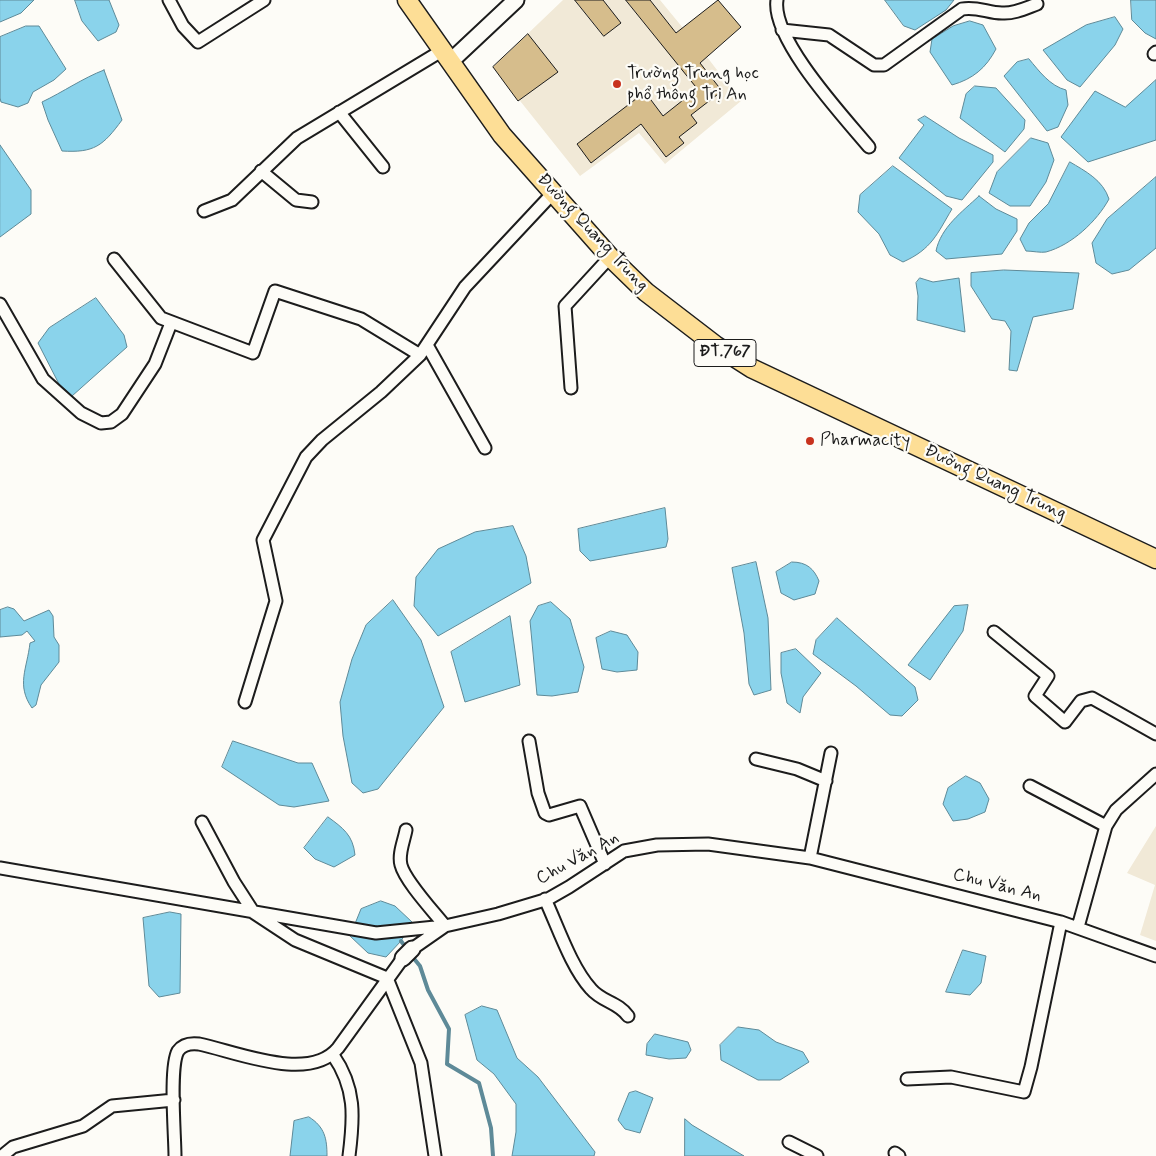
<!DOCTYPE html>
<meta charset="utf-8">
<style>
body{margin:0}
canvas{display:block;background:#fdfcf7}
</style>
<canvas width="1156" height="1156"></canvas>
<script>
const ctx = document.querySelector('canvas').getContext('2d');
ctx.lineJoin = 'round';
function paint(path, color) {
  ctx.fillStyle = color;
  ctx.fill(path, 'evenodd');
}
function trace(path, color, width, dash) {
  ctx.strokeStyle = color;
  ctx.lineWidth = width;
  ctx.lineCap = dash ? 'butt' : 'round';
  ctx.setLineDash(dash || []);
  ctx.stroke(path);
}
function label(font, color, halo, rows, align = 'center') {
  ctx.font = font + ' Mynerve,sans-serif';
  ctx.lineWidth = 4.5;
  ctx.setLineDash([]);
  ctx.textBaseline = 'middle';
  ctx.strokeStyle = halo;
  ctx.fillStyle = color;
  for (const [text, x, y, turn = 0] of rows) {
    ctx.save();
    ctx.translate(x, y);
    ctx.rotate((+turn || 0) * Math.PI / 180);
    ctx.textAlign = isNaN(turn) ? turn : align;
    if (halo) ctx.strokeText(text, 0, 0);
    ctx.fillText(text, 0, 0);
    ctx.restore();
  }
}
const built = new Path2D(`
 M 563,0 L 660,0 L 683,28 L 718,0 L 741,27 L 707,57 L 741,101 L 665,164 L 639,133 L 580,176 L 493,67 Z
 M 1156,826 L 1156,941 L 1140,935 L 1155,885 L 1127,873 Z`);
const water = new Path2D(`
 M 0,0 L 34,0 L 21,13 L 0,22 Z
 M 75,0 L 109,0 L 119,25 L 116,32 L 98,41 L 82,21 Z
 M 885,0 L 954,0 L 946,10 L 915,30 L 904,26 Z
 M 1131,0 L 1156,0 L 1156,39 L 1145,33 L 1132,20 Z
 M 1115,17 L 1123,29 L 1115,45 L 1080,87 L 1067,80 L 1043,50 L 1086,25 Z
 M 970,21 L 983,25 L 996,49 C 986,68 973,79 952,85 L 930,52 L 932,39 L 953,26 Z
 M 26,26 L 39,26 L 66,69 L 54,80 L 33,92 L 28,103 L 18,107 L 1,102 L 0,98 L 0,37 Z
 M 1029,59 C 1039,71 1050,86 1066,90 L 1068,105 L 1058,127 L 1047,131 L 1004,76 L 1017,62 Z
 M 104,70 L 122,120 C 103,146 94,153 62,151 L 48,120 L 42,102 C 63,92 83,78 104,70 Z
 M 1156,80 L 1156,140 L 1088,162 L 1061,137 L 1095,91 L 1125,107 Z
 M 975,86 L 996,88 L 1025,120 L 1024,129 L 1005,152 L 960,118 L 966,94 Z
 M 925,116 L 959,138 L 993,155 L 993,162 L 962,200 L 946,196 L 899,158 L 924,125 L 918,120 Z
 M 1031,138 L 1048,143 L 1054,160 L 1046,182 L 1030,206 L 1010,206 L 989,193 L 997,172 Z
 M 0,145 L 31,190 L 31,214 L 0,237 Z
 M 1070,162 C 1085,171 1103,180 1109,199 C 1097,221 1072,245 1046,252 C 1041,253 1032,251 1026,251 L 1020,239 L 1029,223 L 1048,204 Z
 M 893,166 L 952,209 C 937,234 932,249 903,262 L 890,255 L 879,234 L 858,212 L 860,195 Z
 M 1156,177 L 1156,248 L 1129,270 L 1112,274 L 1096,263 L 1092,243 L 1107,219 Z
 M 979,196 L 996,209 L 1017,219 L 1017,231 L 1002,254 L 946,259 L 936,251 C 941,227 962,212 979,196 Z
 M 1004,270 L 1079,273 L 1073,309 L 1033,317 L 1017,371 L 1009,370 L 1011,331 L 1005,321 L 992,319 L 971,286 L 971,273 Z
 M 920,278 L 933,282 L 959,278 L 965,332 L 917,320 L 918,296 L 916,283 Z
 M 96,298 L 124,335 L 127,347 L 72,396 L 59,384 L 38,343 L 49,328 Z
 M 665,508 L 668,539 L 666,547 L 590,561 L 580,551 L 578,529 Z
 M 513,526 L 526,556 L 531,583 L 438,636 L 414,606 L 416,577 L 438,549 L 475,532 Z
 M 756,562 L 768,618 L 771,690 L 754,695 L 749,684 L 744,633 L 732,568 Z
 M 792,562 C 807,562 814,569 819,581 L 815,594 L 794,600 L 781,593 L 776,572 Z
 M 393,600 L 421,640 L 444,707 L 378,789 L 363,793 L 352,783 L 343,736 L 340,702 L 352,659 L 366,625 Z
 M 551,602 L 570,619 L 584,667 L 578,692 L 552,696 L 537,695 L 530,621 L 538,606 Z
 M 968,605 L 963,631 L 930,680 L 908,665 L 954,606 Z
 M 8,607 L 14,609 L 24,621 L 49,610 L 53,616 L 54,637 L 59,645 L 59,662 L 41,685 L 36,705 L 32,708 C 16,685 27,669 30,643 L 35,641 L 27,631 L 22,635 L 0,637 L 0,610 Z
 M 510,616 L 520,685 L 465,702 L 451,652 Z
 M 837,618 L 915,687 L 918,700 L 902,716 L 890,715 L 856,686 L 813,654 L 816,640 Z
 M 611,631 L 627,635 L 638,652 L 637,670 L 617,672 L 602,669 L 596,638 Z
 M 796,649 L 821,673 L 803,697 L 800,713 L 787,703 L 781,673 L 781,653 Z
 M 233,741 L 298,763 L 312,763 L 329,801 L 294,807 L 279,805 L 222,767 Z
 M 966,776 L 980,783 L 989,799 L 985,812 L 968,819 L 953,821 L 943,804 L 948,788 Z
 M 328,817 C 343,828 353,835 355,855 L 334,867 L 315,859 L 304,848 Z
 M 381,901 L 395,906 L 412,922 L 401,941 L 386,957 L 368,953 L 350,936 L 361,909 Z
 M 170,912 L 181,914 L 180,993 L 159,997 L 149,986 L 143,918 Z
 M 963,950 L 986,956 L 981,983 L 970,995 L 946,992 Z
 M 482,1006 L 497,1010 L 517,1058 L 538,1077 L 595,1152 L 594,1156 L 512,1156 L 516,1132 L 516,1104 L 494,1074 L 477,1060 L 465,1015 Z
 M 738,1027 L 759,1030 L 776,1042 L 803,1052 L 809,1062 L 780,1080 L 758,1080 L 721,1060 L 720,1045 Z
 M 655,1034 L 688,1042 L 691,1050 L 686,1058 L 669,1059 L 646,1055 L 647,1044 Z
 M 636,1091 L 653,1098 L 640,1133 L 625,1129 L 618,1120 L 629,1093 Z
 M 309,1117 C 325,1127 327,1139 327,1156 L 290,1156 L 294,1121 Z
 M 685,1119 L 692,1125 L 744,1156 L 685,1156 Z`);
const stream = new Path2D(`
 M 401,941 L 407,949
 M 411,955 L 420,966 L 428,990 L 449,1029 L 447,1064 L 479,1083 L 491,1128 L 493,1156`);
const building = new Path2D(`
 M 575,0 L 603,0 L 621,23 L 604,36 Z
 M 626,0 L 650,0 L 676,33 L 718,0 L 741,27 L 700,63 L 722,91 L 691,115 L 697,123 L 679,137 L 684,143 L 666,157 L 641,124 L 591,163 L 577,144 L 645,92 L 663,116 L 697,89 Z
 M 528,34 L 558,72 L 518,101 L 493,67 Z`);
const street = new Path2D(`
 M 169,0 L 183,26 L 198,42 L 264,0
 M 777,0 C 771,39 844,117 869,147
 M 782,30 L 829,35 L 874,65 L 884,65 L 962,9 C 977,6 988,13 1002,13 C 1014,14 1026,8 1037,4
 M 1154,54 L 1156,52
 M 339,112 L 383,167
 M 261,171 L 296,200 L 312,202
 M 204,211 L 232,200 L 297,138 L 443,50
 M 114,259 L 161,318 L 253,353 L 275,291 L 361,319 L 420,355
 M 0,304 L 43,379 L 81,413 L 101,423 L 111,422 L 122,414 L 155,364 L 171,323
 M 427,345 L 485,448
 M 571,388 L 565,306 L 610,257
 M 994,632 L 1048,676 L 1035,696 L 1065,722 L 1081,701 L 1092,698 L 1156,734
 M 245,702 L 276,601 L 263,540 L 306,457 L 322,440 L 381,392 L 420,355 L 465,287 L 553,193
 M 529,741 L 538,793 L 545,813 L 549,815 L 580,806 L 605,864
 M 756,759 L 797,769 L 826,781
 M 1030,786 L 1106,826
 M 202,822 L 234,882 L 254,913 L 295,940 L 387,978 L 421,1063 L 435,1156
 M 810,858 L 831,753
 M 0,868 L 376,933 L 445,926 C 434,912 405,881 401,865 C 398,854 404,841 406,830
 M 545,899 C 558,927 571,967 591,989 C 602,1002 618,1002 628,1016
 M 1078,927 L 1106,826 L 1116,810 L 1156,774
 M 412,949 L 445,926 L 498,914 L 548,899 L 569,887 L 624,851 L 657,845 L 708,844 L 810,858 L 1061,922 L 1156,956
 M 333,1055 C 356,1088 354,1117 349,1156
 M 907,1079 L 951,1077 L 1024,1092 L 1031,1067 L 1061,922
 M 789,1142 L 817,1156
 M 895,1153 L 899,1156
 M 2,1156 L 13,1147 L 83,1126 L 112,1106 L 174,1100
 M 175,1156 C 175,1135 169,1067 178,1051 C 183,1044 191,1043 199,1044 C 237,1052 309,1083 338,1048 L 403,958`);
const secondary = new Path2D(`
 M 451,61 L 516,0
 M 403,958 L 412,949`);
const primary = new Path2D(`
 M 407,0 L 502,135 L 610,257 L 646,292 L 715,345 L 751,368 L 1156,559`);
const markers = [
 [617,84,5,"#c8321e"],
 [810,441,5,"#c8321e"]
];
const shields = [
 [725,353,62]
];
const shieldNames = [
 ["ĐT.767",725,353]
];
const poiNames = [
 ["Trường Trung học",627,74],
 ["phổ thông Trị An",627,95],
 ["Pharmacity",820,441]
];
const streetNames = [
 ["Đường Quang Trung",592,233,47],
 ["Đường Quang Trung",995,483,25],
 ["Chu Văn An",578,859,-29],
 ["Chu Văn An",997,886,14]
];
paint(built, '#f1e9d7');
paint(water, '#8ad3eb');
trace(water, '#5e8a98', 1);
trace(stream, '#5e8a98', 4);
paint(building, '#d6bd8c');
trace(building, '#1c1c1c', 1);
trace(street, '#1c1c1c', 15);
trace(secondary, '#1c1c1c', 19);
trace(primary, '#1c1c1c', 21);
trace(street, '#fdfcf7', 11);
trace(secondary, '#fdfcf7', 15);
trace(primary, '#fdde96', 18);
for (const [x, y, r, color] of markers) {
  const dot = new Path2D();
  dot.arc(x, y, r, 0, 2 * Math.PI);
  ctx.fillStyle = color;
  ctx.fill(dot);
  trace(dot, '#fdfcf7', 2);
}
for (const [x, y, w] of shields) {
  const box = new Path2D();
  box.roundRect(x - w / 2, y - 13.5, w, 27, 4);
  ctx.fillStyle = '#fdfcf7';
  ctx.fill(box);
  trace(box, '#1c1c1c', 1);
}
label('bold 16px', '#1c1c1c', null, shieldNames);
label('18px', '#1c1c1c', '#fdfcf7', poiNames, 'left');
label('18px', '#1c1c1c', '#fdfcf7', streetNames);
</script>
